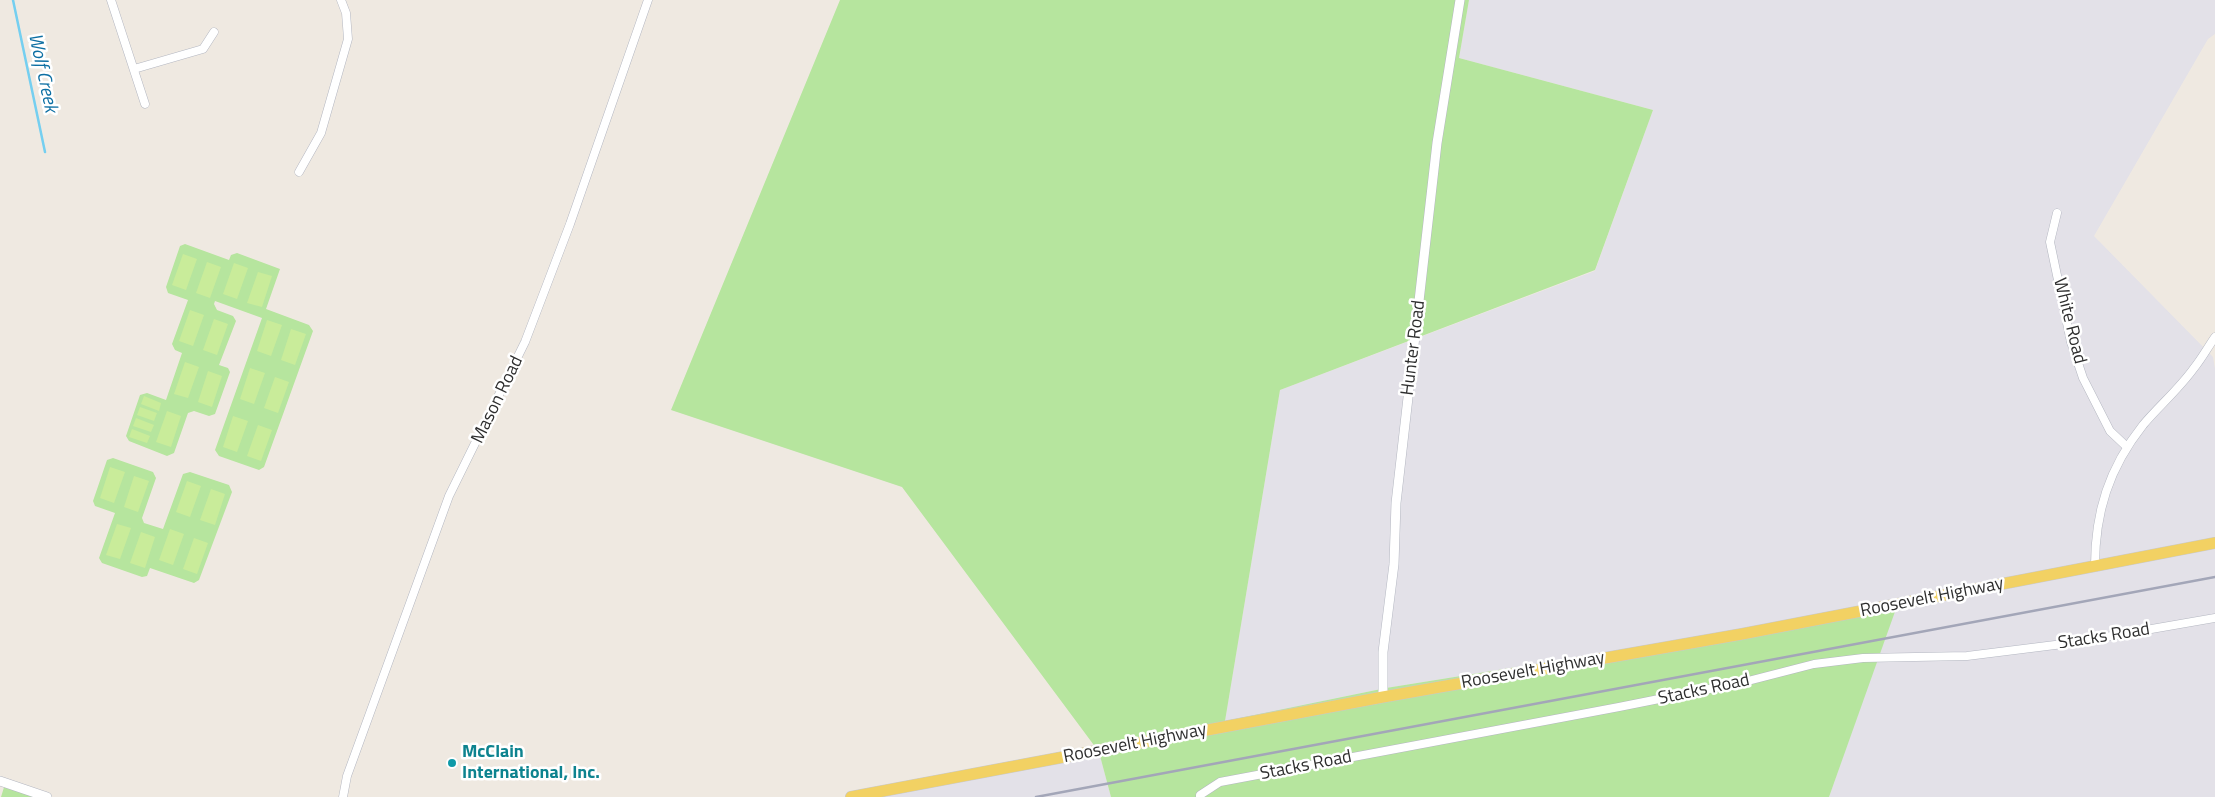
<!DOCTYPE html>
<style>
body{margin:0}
canvas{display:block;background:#efe9e1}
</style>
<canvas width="2215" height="797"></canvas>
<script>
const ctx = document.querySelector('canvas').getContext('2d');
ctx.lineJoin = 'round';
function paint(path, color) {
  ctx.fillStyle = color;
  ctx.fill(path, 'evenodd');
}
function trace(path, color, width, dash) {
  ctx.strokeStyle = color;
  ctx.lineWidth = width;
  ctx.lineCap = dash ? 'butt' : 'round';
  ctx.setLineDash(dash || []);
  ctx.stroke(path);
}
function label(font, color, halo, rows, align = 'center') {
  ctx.font = font + ' "Titillium Web",sans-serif';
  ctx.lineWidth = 5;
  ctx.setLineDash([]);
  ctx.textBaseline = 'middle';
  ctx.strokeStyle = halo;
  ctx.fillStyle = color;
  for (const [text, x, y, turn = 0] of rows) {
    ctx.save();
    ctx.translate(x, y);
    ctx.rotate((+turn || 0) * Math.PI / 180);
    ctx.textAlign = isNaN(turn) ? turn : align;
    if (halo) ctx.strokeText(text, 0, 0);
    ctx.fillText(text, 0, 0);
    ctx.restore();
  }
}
const industrial = new Path2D(`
 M 1469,0 L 2215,0 L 2215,34 L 2208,39 L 2094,236 L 2213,357 L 2215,369 L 2215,797 L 1829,797 L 1896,606 L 1386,688 L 1225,721 L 1280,390 L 1595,271 L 1653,110 L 1459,58 Z
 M 1099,752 L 1111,797 L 863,797 Z`);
const green = new Path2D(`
 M 840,0 L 1469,0 L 1459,58 L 1653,110 L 1595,270 L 1280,390 L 1225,721 L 1386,688 L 1897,606 L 1829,797 L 1111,797 L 1099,752 L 902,487 L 671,410 Z
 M 185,244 L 229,260 L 231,255 L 237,253 L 280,269 L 266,309 L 309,325 L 313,331 L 264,467 L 259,470 L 219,456 L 215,450 L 262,318 L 215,301 L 214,304 L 217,310 L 233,316 L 236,321 L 219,365 L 228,368 L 230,372 L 215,414 L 209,416 L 194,411 L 188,413 L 174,453 L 167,456 L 129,441 L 126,436 L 140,395 L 147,393 L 166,400 L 182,353 L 175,350 L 172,344 L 188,300 L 168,293 L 166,287 L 180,246 Z
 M 113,458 L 153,472 L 156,478 L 142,518 L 144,523 L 163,529 L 183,474 L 190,472 L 229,485 L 232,492 L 199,580 L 194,583 L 150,568 L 147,576 L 142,577 L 102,563 L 99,558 L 115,513 L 95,506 L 93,501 L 107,460 Z
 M 5,784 L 41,797 L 1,797 Z`);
const pitch = new Path2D(`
 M 183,254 L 197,259 L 186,290 L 172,285 Z
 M 207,262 L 221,267 L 210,298 L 196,293 Z
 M 234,263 L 248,268 L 237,299 L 223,294 Z
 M 258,272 L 272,276 L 262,307 L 247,303 Z
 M 190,310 L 204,315 L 193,346 L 179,341 Z
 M 214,319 L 228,324 L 217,355 L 203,350 Z
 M 267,320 L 282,325 L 271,356 L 257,351 Z
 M 291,329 L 306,334 L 295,365 L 281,360 Z
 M 185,362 L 199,367 L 188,398 L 174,394 Z
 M 250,368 L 265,373 L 254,404 L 240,399 Z
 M 208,371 L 222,376 L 212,407 L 198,402 Z
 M 275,377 L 289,382 L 278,413 L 264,408 Z
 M 144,396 L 161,403 L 159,411 L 141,404 Z
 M 140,407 L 157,413 L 154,421 L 137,415 Z
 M 167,411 L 181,416 L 171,447 L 156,442 Z
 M 233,416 L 248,421 L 237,452 L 223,447 Z
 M 136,418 L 154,425 L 151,432 L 133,426 Z
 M 258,425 L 272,430 L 261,461 L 247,456 Z
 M 132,429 L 150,436 L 147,443 L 129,437 Z
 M 110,467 L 125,472 L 114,503 L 100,498 Z
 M 134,476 L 149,481 L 138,512 L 124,507 Z
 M 187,481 L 201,486 L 190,517 L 176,512 Z
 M 211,489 L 225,494 L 215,525 L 200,520 Z
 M 117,524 L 131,528 L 120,559 L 106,555 Z
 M 170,529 L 184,534 L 173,565 L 159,560 Z
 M 141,532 L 155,537 L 145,568 L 130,563 Z
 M 194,538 L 208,543 L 197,574 L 183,569 Z`);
const stream = new Path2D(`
 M 13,0 L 45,152`);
const minor = new Path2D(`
 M 111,0 L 145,104
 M 134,69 L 203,49 L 214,32
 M 299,172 L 321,133 L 348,39 L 346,13 L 341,0
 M 2057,213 L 2050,242 L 2071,342 L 2083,378 L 2110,431 L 2127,447
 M 2095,566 C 2095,512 2109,468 2143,425 C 2159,406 2179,389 2194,368 C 2202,358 2208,347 2215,337
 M 343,797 L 347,776 L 449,496 L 525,342 L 570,224 L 648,0
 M 1200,797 L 1200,795 L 1220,782 L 1619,707 L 1744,682 L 1814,664 L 1863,658 L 1967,656 L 2071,643 L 2215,618`);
const tertiary = new Path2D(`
 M 1383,697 L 1383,652 L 1394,564 L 1396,503 L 1437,143 L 1460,0
 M 0,781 L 47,797`);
const primary = new Path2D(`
 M 851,797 L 1383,697 L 1742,634 L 2215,543`);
const rail = new Path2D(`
 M 1036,797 L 2215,577`);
const markers = [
 [452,763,5,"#0f9aa8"]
];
const streetNames = [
 ["White Road",2069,321,76],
 ["Hunter Road",1414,348,-83],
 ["Mason Road",498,400,-64],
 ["Roosevelt Highway",1932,598,-11],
 ["Stacks Road",2104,637,-9],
 ["Roosevelt Highway",1533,671,-10],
 ["Stacks Road",1704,690,-12],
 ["Roosevelt Highway",1135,744,-11],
 ["Stacks Road",1306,766,-11]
];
const cultureNames = [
 ["McClain",462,753],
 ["International, Inc.",462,774]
];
const waterNames = [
 ["Wolf Creek",42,73,78]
];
paint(industrial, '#e3e1e8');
paint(green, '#b6e59e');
paint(pitch, '#c9ec9a');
trace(stream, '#75cff0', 2.5);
trace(minor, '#b4b7c1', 9);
trace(tertiary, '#b4b7c1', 10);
trace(primary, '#c9c9c9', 12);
trace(minor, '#fff', 8);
trace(tertiary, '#fff', 9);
trace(primary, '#f2d163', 11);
trace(rail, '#a3a6b8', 2.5);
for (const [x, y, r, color] of markers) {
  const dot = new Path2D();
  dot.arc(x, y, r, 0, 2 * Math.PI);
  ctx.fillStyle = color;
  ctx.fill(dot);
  trace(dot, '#fff', 2);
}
label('18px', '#2e2e2e', '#fff', streetNames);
label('bold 18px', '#0d838f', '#fff', cultureNames, 'left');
label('italic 19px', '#0d6fa3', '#fff', waterNames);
</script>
